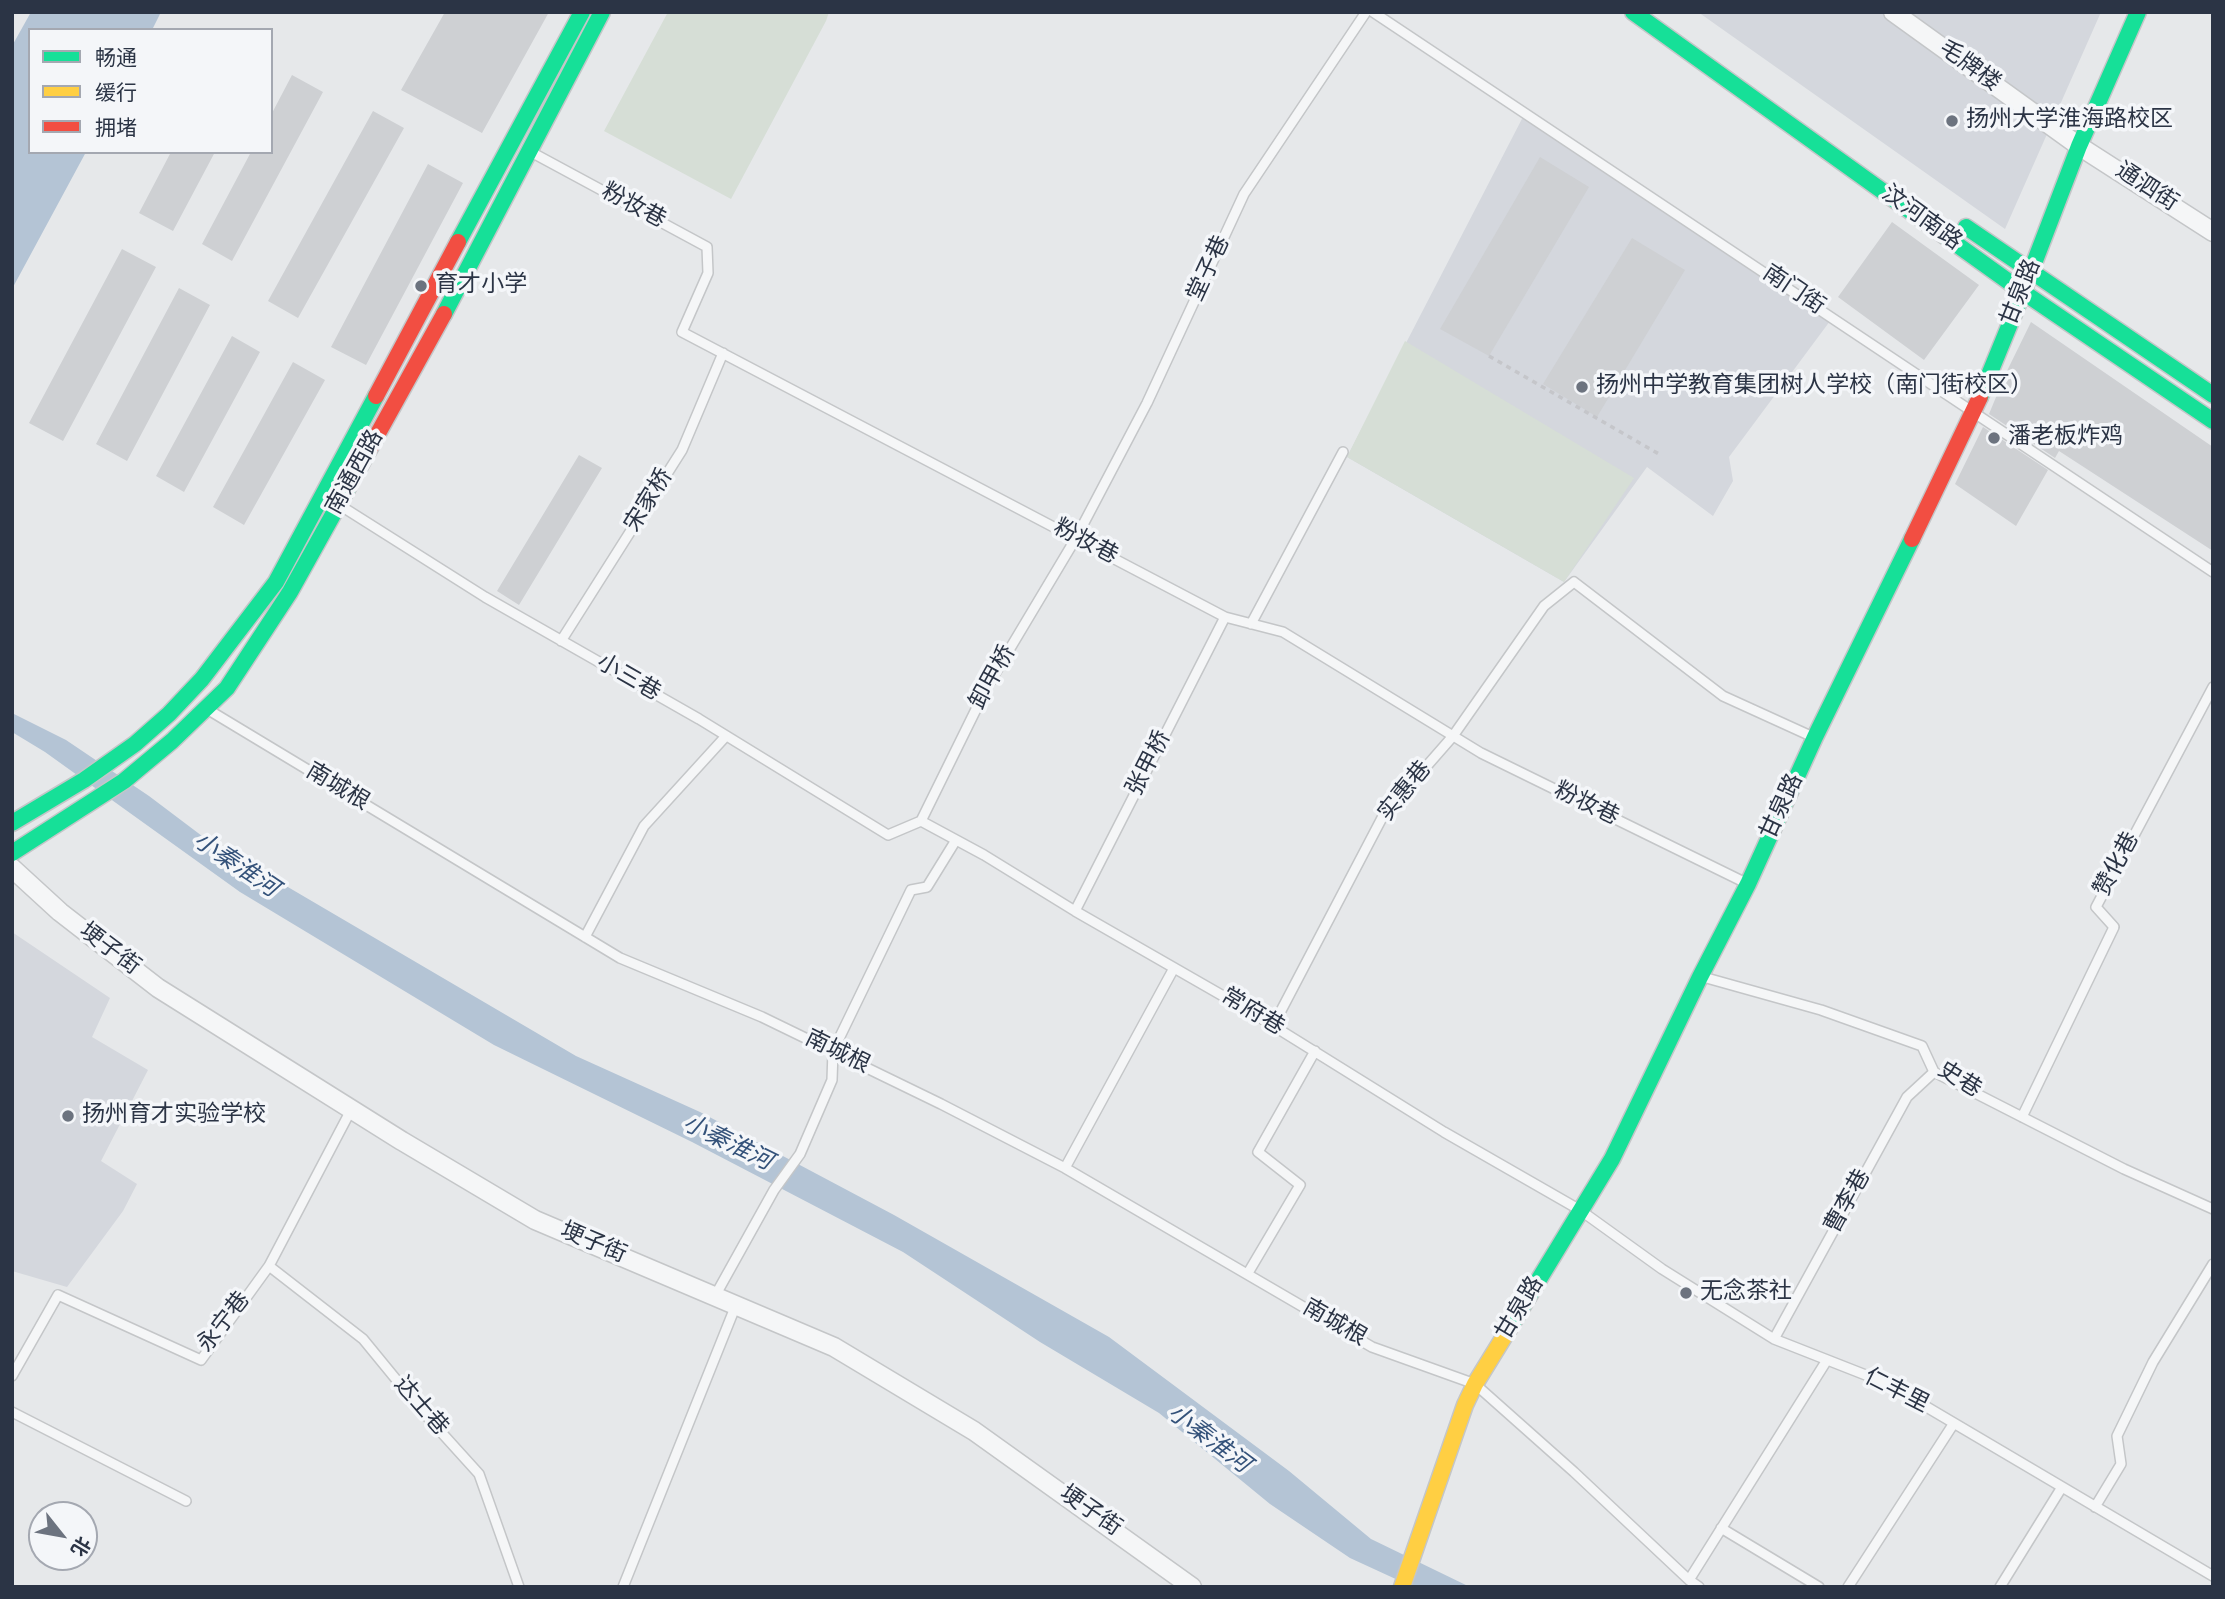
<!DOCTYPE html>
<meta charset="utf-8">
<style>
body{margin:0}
#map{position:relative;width:2225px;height:1599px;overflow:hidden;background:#e6e8ea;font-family:"Source Sans 3","Noto Sans SC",sans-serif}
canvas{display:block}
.frame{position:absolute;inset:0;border:14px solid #2b3445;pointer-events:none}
.legend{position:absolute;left:28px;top:28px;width:245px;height:126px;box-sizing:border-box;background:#f4f6f9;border:2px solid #a4a8b1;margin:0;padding:9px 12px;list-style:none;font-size:21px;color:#2b3445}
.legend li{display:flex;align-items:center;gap:14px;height:35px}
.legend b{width:35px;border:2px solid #a4a8b1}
.north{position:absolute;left:28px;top:1501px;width:70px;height:70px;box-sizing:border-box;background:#f4f6f9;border:2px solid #a4a8b1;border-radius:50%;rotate:121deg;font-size:19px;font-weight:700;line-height:28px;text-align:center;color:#2b3445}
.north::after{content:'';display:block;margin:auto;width:24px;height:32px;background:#6c737f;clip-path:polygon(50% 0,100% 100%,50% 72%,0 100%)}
</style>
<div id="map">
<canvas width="2225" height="1599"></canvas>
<div class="frame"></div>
<ul class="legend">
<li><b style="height:9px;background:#16e098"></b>畅通</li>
<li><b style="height:9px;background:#ffcf43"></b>缓行</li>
<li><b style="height:9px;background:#f24e42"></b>拥堵</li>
</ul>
<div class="north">北</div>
</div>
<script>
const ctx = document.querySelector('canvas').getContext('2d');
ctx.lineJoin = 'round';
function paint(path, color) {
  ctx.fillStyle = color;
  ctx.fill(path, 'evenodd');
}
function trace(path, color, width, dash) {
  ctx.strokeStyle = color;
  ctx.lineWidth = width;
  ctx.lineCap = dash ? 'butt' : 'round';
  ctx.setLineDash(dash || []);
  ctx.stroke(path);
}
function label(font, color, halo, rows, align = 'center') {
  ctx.font = font + ' "Source Sans 3","Noto Sans SC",sans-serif';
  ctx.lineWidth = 7;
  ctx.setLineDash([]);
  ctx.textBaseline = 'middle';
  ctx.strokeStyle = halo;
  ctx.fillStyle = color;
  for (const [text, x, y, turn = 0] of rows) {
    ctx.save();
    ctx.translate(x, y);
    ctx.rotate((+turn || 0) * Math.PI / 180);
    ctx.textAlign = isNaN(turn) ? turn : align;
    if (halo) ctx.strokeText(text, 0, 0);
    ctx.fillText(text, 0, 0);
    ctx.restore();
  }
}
const built = new Path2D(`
 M 1698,12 L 2101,12 L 2005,229 Z
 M 1525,113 L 1833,317 L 1729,457 L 1733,481 L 1713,516 L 1647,467 L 1564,582 L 1347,457 Z
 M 12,932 L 110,998 L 92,1037 L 148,1070 L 101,1161 L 137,1184 L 123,1211 L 67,1287 L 12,1271 Z`);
const green = new Path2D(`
 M 668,12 L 829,12 L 826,21 L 731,199 L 604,131 Z
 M 1405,341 L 1634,478 L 1564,582 L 1347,457 Z`);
const water = new Path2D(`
 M 31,12 L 161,12 L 152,30 L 30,30 L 30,152 L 86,152 L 12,289 L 12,46 Z
 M 12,713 L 66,740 L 149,796 L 206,839 L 576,1056 L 700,1112 L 894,1215 L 1109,1337 L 1289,1471 L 1371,1539 L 1470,1587 L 1413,1587 L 1350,1558 L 1270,1504 L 1159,1413 L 1040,1342 L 903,1252 L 692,1142 L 494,1045 L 240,892 L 45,752 L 12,732 Z`);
const building = new Path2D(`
 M 445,12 L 549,12 L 482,133 L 401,90 Z
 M 292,75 L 323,92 L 232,261 L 202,244 L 251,152 L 271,152 L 271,115 Z
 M 373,111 L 404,128 L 298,318 L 268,301 Z
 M 171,152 L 215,152 L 173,231 L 139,213 Z
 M 1540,157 L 1589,187 L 1489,356 L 1440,329 Z
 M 428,164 L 463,183 L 366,365 L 331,347 Z
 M 1892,222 L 1979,285 L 1924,360 L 1838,297 Z
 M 1632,238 L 1685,270 L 1597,417 L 1543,384 Z
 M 122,249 L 156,267 L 63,441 L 29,423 Z
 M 179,288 L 210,305 L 127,461 L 96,444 Z
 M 2031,322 L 2213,447 L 2213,551 L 2059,451 L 2055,458 L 1989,414 L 2006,373 Z
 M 232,336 L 260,352 L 184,492 L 156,476 Z
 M 293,362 L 325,380 L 244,525 L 213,507 Z
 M 1983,427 L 2048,470 L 2016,526 L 1955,484 Z
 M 579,455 L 602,468 L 519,605 L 497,591 Z`);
const path = new Path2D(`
 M 1489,356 L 1659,454`);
const lane = new Path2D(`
 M 1373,12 L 2213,572
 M 531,152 L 707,247 L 708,273 L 682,332 L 1225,617 L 1283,632 L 1481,753 L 1746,883
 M 341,506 L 485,597 L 699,719 L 888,835 L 921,821
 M 1251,624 L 1343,452
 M 561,641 L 682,450 L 723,353
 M 207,709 L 620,958 L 762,1017 L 941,1104 L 1065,1168 L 1372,1347 L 1475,1384 L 1574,1472 L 1689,1580 L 1699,1587
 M 921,821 L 984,855 L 1075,911 L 1251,1012 L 1444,1132 L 1580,1210 L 1662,1269 L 1774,1339 L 1886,1383 L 2213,1576
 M 921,821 L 987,687 L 1076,538 L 1147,403 L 1244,194 L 1366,12
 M 1075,911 L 1225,617
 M 585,937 L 644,826 L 726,736
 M 1703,977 L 1821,1010 L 1922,1046 L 1934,1072 L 2124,1169 L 2213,1209
 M 1273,1026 L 1383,816 L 1453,736 L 1544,606 L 1574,582 L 1723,696 L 1813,737
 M 2022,1117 L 2114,927 L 2096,907 L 2213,687
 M 1065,1168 L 1174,968
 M 269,1266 L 363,1339 L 422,1411 L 479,1474 L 519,1587
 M 1248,1273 L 1300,1185 L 1258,1152 L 1315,1051
 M 715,1296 L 774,1190 L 800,1154 L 832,1080 L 833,1051 L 911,890 L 927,887 L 956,840
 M 1774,1339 L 1907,1097 L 1934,1072
 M 12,1376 L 58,1295 L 201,1360 L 269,1266 L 351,1110
 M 12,1412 L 186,1501
 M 2095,1507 L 2121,1464 L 2117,1436 L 2153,1362 L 2213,1264
 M 1721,1528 L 1819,1587
 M 1689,1580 L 1827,1360
 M 623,1587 L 736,1305
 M 1848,1587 L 1954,1423
 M 2000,1587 L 2062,1487`);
const street = new Path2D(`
 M 1893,12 L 2079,146 L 2213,232
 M 12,868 L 60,912 L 158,988 L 402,1141 L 535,1220 L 834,1347 L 974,1431 L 1192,1587`);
const fast = new Path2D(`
 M 1633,12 L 2023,292 L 2213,421
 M 1966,227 L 2213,395
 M 458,242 L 582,12
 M 444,314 L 602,12
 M 1980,397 L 2023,292 L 2079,146 L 2138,12
 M 12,823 L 84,780 L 135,744 L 169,714 L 202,679 L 276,582 L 376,396
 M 12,853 L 124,781 L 172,741 L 227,688 L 290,592 L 355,475
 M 1507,1332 L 1612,1159 L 1700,977 L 1748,884 L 1815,737 L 1912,539`);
const slow = new Path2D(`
 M 1402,1587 L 1465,1405 L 1475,1384 L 1507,1332`);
const jam = new Path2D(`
 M 376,396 L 458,242
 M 355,475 L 444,314
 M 1912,539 L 1980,397`);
const markers = [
 [1952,121,7,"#6c737f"],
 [421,286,7,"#6c737f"],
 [1582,387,7,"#6c737f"],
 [1994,438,7,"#6c737f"],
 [68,1116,7,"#6c737f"],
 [1686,1293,7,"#6c737f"]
];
const streetNames = [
 ["毛牌楼",1969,67,36],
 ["通泗街",2146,188,33],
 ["粉妆巷",633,207,28],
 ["汶河南路",1921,219,36],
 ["堂子巷",1210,269,-65],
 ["南门街",1793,291,34],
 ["甘泉路",2022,293,-68],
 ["南通西路",356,473,-61],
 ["宋家桥",650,501,-58],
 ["粉妆巷",1085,543,28],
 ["卸甲桥",994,678,-61],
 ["小三巷",628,679,30],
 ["张甲桥",1150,764,-63],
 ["南城根",337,788,31],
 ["实惠巷",1406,792,-51],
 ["粉妆巷",1586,805,26],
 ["甘泉路",1783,807,-65],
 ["赞化巷",2118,865,-62],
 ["埂子街",109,950,37],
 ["常府巷",1252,1013,31],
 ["南城根",837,1053,26],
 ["史巷",1959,1081,32],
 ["曹李巷",1849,1202,-61],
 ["埂子街",593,1244,23],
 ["甘泉路",1521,1309,-59],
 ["永宁巷",225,1323,-52],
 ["南城根",1334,1324,30],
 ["仁丰里",1896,1392,27],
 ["达士巷",420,1407,49],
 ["埂子街",1090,1512,35]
];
const poiNames = [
 ["扬州大学淮海路校区",1966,121],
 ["育才小学",435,286],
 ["扬州中学教育集团树人学校（南门街校区）",1596,387],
 ["潘老板炸鸡",2008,438],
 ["扬州育才实验学校",82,1116],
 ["无念茶社",1700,1293]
];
const waterNames = [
 ["小秦淮河",235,866,34],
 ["小秦淮河",727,1144,26],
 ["小秦淮河",1208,1440,37]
];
paint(built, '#d4d7dd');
paint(green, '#d6ded6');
paint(water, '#b4c4d5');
paint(building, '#ced0d3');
trace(lane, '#c4c6c8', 12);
trace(street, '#c4c6c8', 21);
trace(fast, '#c4c6c8', 19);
trace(slow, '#c4c6c8', 19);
trace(jam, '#c4c6c8', 19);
trace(path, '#c5c6ca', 3.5, [5, 5]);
trace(lane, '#f5f6f7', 9);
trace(street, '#f5f6f7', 18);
trace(fast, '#16e098', 16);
trace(slow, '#ffcf43', 16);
trace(jam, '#f24e42', 16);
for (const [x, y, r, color] of markers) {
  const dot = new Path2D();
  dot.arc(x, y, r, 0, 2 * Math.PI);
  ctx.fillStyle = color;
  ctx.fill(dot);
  trace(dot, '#f4f6f9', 2.5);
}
label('23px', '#2b3445', '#f4f6f9', streetNames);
label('23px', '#2b3445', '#f4f6f9', poiNames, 'left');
label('italic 24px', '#34527a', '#f4f6f9', waterNames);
</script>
